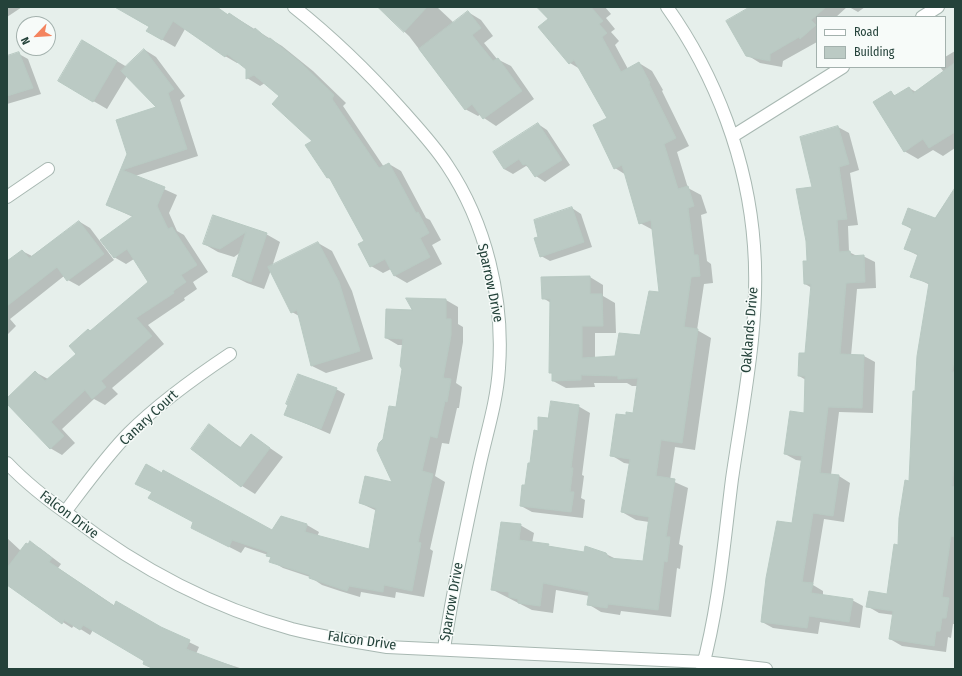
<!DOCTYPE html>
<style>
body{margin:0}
#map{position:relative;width:962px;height:676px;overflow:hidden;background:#e6efeb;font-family:"Fira Sans Condensed",sans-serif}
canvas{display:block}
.frame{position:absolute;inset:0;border:8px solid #24423a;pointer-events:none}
.legend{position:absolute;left:816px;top:16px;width:130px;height:52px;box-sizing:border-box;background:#f7fbf9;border:1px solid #a3b1ad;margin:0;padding:5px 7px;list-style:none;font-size:12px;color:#24423a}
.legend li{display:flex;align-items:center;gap:8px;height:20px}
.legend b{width:20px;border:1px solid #a3b1ad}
.north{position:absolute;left:16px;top:16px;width:40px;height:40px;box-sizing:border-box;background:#f7fbf9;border:1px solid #a3b1ad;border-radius:50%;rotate:245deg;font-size:11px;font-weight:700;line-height:16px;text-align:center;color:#24423a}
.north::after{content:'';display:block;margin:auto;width:14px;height:18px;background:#f4845f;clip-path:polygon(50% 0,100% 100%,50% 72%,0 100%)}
</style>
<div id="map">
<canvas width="962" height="676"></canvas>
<div class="frame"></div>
<ul class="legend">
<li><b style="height:5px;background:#fff"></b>Road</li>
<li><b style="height:11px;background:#bbcac4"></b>Building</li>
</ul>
<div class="north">N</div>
</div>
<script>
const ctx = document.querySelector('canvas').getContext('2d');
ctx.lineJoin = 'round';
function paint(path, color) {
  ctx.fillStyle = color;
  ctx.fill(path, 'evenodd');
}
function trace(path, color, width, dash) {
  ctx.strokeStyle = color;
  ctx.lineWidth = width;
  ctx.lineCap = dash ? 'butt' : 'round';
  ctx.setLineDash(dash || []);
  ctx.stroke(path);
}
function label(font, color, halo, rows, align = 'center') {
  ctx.font = font + ' "Fira Sans Condensed",sans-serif';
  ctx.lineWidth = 3;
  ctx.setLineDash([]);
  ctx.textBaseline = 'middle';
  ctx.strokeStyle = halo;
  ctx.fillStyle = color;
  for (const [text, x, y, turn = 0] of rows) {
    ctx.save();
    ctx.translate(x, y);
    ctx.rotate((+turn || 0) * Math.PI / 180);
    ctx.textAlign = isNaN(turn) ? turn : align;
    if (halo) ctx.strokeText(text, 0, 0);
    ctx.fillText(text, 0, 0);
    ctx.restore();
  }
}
const shadow = new Path2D(`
 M 7,7 L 22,7 L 7,17 Z
 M 126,7 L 213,7 L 229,15 L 230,14 L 282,46 L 313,71 L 346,103 L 343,106 L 384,167 L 389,164 L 401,171 L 426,218 L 430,220 L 441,240 L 432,245 L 442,264 L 407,283 L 395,276 L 391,269 L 383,273 L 371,266 L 365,242 L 332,180 L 328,178 L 313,141 L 281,95 L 265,83 L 260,86 L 247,78 L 246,68 L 239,62 L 237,63 L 225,56 L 185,29 L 175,47 L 147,31 L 150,26 Z
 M 378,7 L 437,7 L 454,23 L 468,12 L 481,20 L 493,36 L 484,43 L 497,59 L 511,66 L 534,99 L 496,126 L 484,118 L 481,114 L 478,116 L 465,109 L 409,36 Z
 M 539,7 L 605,7 L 611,14 L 606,18 L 615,29 L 611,32 L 619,41 L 615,45 L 628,69 L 639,63 L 652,71 L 663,90 L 662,91 L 689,146 L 677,152 L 688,188 L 701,195 L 707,213 L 701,215 L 707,261 L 711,264 L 713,283 L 704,284 L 697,330 L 711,338 L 695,450 L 675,447 L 670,480 L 688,488 L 679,544 L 683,546 L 680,569 L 677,568 L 671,617 L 621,611 L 620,615 L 601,612 L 588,604 L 589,596 L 556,590 L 553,613 L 532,610 L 493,590 L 520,525 L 534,533 L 532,543 L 584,553 L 606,554 L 616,559 L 644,562 L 649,522 L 636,520 L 622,512 L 630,464 L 624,463 L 611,455 L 627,416 L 634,414 L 638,386 L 632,386 L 627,383 L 594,383 L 595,387 L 566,388 L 553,381 L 550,361 L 551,303 L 543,298 L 590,277 L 603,285 L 603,296 L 615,303 L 616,333 L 595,333 L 595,358 L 616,357 L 641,336 L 660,293 L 653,230 L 640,223 L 626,175 L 615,168 L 608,118 L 580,69 L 570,63 L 540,27 L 549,20 Z
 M 756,7 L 847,7 L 836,17 L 817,17 L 817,42 L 783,61 L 782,67 L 760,63 L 747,55 Z
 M 849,7 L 865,7 L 858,12 Z
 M 83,41 L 127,67 L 145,50 L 156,57 L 185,96 L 180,100 L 198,156 L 135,176 L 177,195 L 169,213 L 177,231 L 184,235 L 208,272 L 193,282 L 197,289 L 184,298 L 185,300 L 148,325 L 164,344 L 112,388 L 118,394 L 105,405 L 94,399 L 62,429 L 75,443 L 62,455 L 50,448 L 7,403 L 7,399 L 35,372 L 48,379 L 77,354 L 91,332 L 150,282 L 134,259 L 126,264 L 114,257 L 133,217 L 107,205 L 128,154 L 158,107 L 127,76 L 107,109 L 59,81 Z
 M 955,51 L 955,148 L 943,156 L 933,150 L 918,159 L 904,151 L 891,93 L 896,96 L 909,88 L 916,92 L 944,72 L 940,67 L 945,67 L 945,57 Z
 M 19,54 L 28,59 L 41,94 L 7,104 L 7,57 Z
 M 538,124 L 547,130 L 570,165 L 545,182 L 536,176 L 531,168 L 526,166 L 513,174 L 504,169 Z
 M 838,127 L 849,133 L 859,170 L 850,173 L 858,225 L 848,226 L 849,252 L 857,256 L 863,256 L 875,262 L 876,288 L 857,289 L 851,356 L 864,356 L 875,362 L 873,413 L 839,412 L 831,475 L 839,476 L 850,483 L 844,522 L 824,519 L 813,585 L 823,591 L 823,595 L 852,600 L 863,606 L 860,628 L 820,622 L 818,634 L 773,628 L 762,622 L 793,524 L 803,461 L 796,460 L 785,454 L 805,414 L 806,380 L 799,376 L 806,354 L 812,288 L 805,284 L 814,188 Z
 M 955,190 L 955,624 L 953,624 L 951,638 L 948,637 L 946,652 L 902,646 L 890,639 L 894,615 L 879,613 L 867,606 L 888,595 L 899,546 L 910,482 L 916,392 L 930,285 L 912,276 L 919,256 L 905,249 L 913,230 L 903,224 L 935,219 Z
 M 572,208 L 581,214 L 592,247 L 550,261 L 541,256 Z
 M 214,216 L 266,234 L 280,242 L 272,267 L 318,243 L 332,251 L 352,291 L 373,359 L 326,373 L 312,366 L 299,316 L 292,312 L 271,270 L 264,289 L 247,283 L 233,276 L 241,252 L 234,257 L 218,252 L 204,244 Z
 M 80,222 L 90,228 L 114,260 L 79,286 L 68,280 L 64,276 L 10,319 L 16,326 L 7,335 L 7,263 L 22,251 L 32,256 Z
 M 446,300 L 458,307 L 458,324 L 463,327 L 463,342 L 456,383 L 462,387 L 459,408 L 457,408 L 449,444 L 442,443 L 435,476 L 445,482 L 430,549 L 433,551 L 424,597 L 396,592 L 395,598 L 361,592 L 360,597 L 340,591 L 322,585 L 310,577 L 283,568 L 271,561 L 272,558 L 268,555 L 245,547 L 241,553 L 204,534 L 273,531 L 281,517 L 307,525 L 319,532 L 317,537 L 369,550 L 377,511 L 360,503 L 394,484 L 384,439 L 396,408 L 403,369 L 404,345 L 398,345 L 386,338 L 413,311 Z
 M 336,389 L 345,394 L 330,434 L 286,415 Z
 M 578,406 L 590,413 L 582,475 L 584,476 L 581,498 L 585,500 L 583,518 L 532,512 L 521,506 L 539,432 L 549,419 Z
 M 209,426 L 242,448 L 251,435 L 283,457 L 255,494 L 242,486 L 192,449 Z
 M 7,538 L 21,551 L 30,543 L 40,548 L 61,564 L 58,568 L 115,606 L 199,647 L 196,654 L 243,669 L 154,669 L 144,663 L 145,660 L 93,630 L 90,635 L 74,625 L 72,628 L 31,602 L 7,583 Z`);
const building = new Path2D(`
 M 115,7 L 217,7 L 228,15 L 229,13 L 254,30 L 255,28 L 268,39 L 270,38 L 300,62 L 334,95 L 332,99 L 379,168 L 389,163 L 416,213 L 418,212 L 429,233 L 420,238 L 430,257 L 394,276 L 385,259 L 370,267 L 358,244 L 364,241 L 329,177 L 327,178 L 305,145 L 312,141 L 272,104 L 279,96 L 254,75 L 246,79 L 246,69 L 227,54 L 225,57 L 173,21 L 162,40 L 146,31 L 149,27 Z
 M 378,7 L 427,7 L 404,32 Z
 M 537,7 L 591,7 L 603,21 L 599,24 L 607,33 L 602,37 L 621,72 L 639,62 L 650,83 L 649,84 L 676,138 L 664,144 L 678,189 L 688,186 L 694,206 L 688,208 L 694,255 L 698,255 L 700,276 L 691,277 L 684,327 L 698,329 L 682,443 L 661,440 L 656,476 L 675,479 L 666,537 L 670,537 L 667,562 L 664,561 L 658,610 L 608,604 L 607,608 L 587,605 L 589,592 L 543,583 L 540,606 L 518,603 L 518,599 L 509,597 L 509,592 L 491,590 L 501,522 L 521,524 L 519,540 L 549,544 L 548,546 L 584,552 L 585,546 L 606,553 L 609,558 L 643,561 L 649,517 L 621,512 L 630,459 L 610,456 L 616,414 L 626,415 L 626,412 L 633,413 L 638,378 L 618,379 L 618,376 L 581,375 L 581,380 L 552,381 L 552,373 L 549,373 L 550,299 L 542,299 L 541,277 L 590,276 L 590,294 L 602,294 L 603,326 L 582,326 L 582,358 L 615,356 L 619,333 L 640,335 L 649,291 L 659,292 L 651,220 L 639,224 L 622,165 L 614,169 L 593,125 L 607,118 L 574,60 L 569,64 L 538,27 L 548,19 Z
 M 750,7 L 826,7 L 811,20 L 816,25 L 800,39 L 799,37 L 770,54 L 770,61 L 746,56 L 726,21 Z
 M 468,11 L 481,28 L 472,35 L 493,61 L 498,58 L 522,91 L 483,119 L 472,104 L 465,110 L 419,49 Z
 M 82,40 L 117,61 L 93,102 L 58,81 Z
 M 144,49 L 174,89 L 168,93 L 187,149 L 122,170 L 165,187 L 157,206 L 168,229 L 172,227 L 197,265 L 181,275 L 186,282 L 173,291 L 174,293 L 136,318 L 152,336 L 101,381 L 106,387 L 92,399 L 85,390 L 51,422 L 64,436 L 50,449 L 7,404 L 7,398 L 35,371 L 45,381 L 76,354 L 69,346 L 88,329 L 90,331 L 148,282 L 127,249 L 114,258 L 100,240 L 133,216 L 106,205 L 127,154 L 116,120 L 156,107 L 121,71 Z
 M 19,52 L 33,88 L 7,96 L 7,56 Z
 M 955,63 L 955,132 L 929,148 L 923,139 L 904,152 L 873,102 L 891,91 L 894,96 L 909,87 L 913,93 Z
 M 538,123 L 562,160 L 535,177 L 526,164 L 523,165 L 519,159 L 504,169 L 493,152 Z
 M 838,126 L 849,164 L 839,167 L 847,219 L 837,220 L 839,252 L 850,251 L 851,256 L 864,255 L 865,282 L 846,283 L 840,354 L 864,355 L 862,408 L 828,407 L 820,473 L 839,475 L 833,516 L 813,513 L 802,582 L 813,583 L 811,593 L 853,599 L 849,622 L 809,616 L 807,628 L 761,622 L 766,578 L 777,521 L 792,523 L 802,456 L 784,454 L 790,411 L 804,413 L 805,376 L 798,376 L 799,353 L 805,353 L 811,284 L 804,284 L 803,261 L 807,261 L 806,241 L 796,189 L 812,187 L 800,137 Z
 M 955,188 L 955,355 L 952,372 L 955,372 L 955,447 L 952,486 L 955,487 L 955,537 L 951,536 L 942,597 L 949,598 L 946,618 L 942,618 L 940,631 L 936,631 L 934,646 L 889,639 L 893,611 L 866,607 L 869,591 L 887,594 L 894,544 L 898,545 L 899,518 L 905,480 L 909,481 L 913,391 L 915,391 L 917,356 L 929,283 L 910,277 L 918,254 L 904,249 L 912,228 L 902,224 L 908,208 L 935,218 Z
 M 572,207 L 584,242 L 540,257 L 534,238 L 538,237 L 534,220 Z
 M 213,215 L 267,233 L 251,282 L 232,276 L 246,232 L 220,249 L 203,244 Z
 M 79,221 L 104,254 L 67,281 L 57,267 L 7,306 L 7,261 L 22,250 L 29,258 Z
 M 318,242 L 339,282 L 360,351 L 311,366 L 297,310 L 291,313 L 268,267 Z
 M 406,298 L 446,299 L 446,319 L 451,319 L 451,335 L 443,378 L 451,379 L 447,402 L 445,401 L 437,438 L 430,436 L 422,471 L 433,474 L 418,542 L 421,543 L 412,591 L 384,585 L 383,592 L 349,586 L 347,591 L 309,578 L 310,575 L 269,562 L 271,557 L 266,556 L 268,552 L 232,540 L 229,547 L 191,528 L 193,522 L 148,498 L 152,492 L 135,484 L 146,464 L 162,473 L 163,470 L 272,530 L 281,516 L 307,524 L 305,532 L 369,549 L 376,508 L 359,503 L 365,476 L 392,482 L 377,450 L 379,443 L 383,439 L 389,406 L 396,407 L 402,369 L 400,366 L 403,339 L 385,338 L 386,309 L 412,310 Z
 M 298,374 L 337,388 L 321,429 L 284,415 L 288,405 L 286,404 Z
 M 551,401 L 579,405 L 571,468 L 573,468 L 570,492 L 574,492 L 571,512 L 520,506 L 522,485 L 525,485 L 528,463 L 530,463 L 534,430 L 538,431 L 538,417 L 548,418 Z
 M 209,424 L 240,448 L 251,434 L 270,448 L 241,487 L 191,449 Z
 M 30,541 L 52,558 L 49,562 L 114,606 L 116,601 L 161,627 L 190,640 L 186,649 L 234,667 L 234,669 L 154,669 L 143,664 L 144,661 L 83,625 L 80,630 L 64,620 L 62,624 L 7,585 L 7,568 L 26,543 L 28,544 Z`);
const street = new Path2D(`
 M 294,7 C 333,38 368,72 401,109 C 417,127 434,145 447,165 C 486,223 504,299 499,368 C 497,402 486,435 479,468 C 466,528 453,588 444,649
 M 667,7 C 716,76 748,161 754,246 C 760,323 743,403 732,479 C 724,542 719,607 702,669
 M 922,17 L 938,7
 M 733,136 L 843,67
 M 7,197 L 48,169
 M 7,463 C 27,484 49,501 72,517 C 137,567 212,607 292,629 C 324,637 355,642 387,647 L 704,662 L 766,669
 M 65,512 C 84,487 107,455 129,433 C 159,403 194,378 230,354`);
const streetNames = [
 ["Sparrow Drive",490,283,78],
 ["Oaklands Drive",750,330,-85],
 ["Canary Court",149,418,-43],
 ["Falcon Drive",69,515,37],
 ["Sparrow Drive",452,602,-80],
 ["Falcon Drive",362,641,8]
];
paint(shadow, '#0003');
paint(building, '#bbcac4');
trace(building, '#b8c9c2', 1);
trace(street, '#a8b8b2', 14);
trace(street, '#fff', 12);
label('14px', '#24423a', '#f7fbf9', streetNames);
</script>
